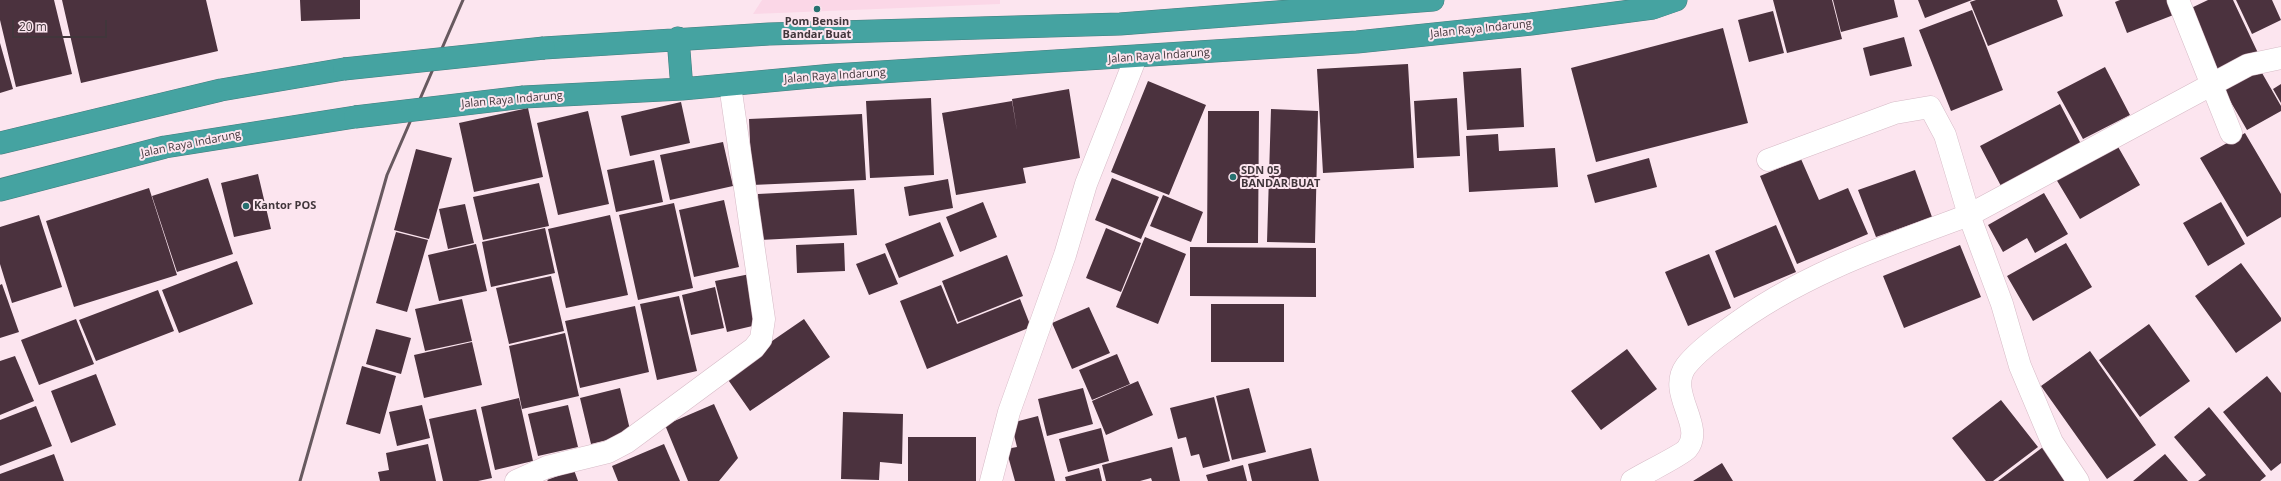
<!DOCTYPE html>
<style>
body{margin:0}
#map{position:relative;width:2281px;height:481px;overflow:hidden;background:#fce5ef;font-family:"Open Sans",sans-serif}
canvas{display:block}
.scale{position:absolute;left:12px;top:20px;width:95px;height:18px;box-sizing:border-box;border:2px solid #41363b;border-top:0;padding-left:5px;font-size:12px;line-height:14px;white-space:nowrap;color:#41363b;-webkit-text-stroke:3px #fce5ef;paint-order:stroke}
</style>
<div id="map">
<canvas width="2281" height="481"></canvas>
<div class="scale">20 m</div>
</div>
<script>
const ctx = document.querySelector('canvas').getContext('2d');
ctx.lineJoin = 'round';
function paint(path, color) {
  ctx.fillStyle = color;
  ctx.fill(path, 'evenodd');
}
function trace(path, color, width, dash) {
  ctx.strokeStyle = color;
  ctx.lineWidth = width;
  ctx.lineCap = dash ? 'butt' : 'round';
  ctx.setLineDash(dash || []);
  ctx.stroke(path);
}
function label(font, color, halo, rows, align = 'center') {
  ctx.font = font + ' "Open Sans",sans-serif';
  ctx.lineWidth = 4;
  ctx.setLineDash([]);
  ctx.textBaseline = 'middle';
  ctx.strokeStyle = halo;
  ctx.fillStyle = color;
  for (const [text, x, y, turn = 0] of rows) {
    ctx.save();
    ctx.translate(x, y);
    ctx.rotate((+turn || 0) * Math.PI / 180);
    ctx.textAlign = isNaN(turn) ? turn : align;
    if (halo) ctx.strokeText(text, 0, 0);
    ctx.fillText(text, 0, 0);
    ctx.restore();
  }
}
const built = new Path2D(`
 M 762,0 L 1000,0 L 1000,4 L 753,14 Z`);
const building = new Path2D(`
 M 0,0 L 54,0 L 72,74 L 16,87 L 0,20 Z
 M 62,0 L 206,0 L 218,51 L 81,83 Z
 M 300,0 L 360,0 L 360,19 L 301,21 Z
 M 1773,0 L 1832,0 L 1842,39 L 1787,53 Z
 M 1833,0 L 1894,0 L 1898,17 L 1841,32 Z
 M 1918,0 L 1972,0 L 1925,18 Z
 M 1976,0 L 2057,0 L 2063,16 L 1988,46 L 1970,2 Z
 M 2120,0 L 2170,0 L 2176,14 L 2127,33 L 2115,2 Z
 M 2208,0 L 2233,0 L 2258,53 L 2219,72 L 2189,9 Z
 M 2236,0 L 2272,0 L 2281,20 L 2252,34 Z
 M 1972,10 L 1985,43 L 1959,54 L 1985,43 L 2003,90 L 1951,111 L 1919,30 Z
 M 1773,11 L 1784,53 L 1749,62 L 1738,20 Z
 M 1723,28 L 1748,123 L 1596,162 L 1571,68 Z
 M 1904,37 L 1912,66 L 1870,76 L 1863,48 Z
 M 0,43 L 13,89 L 0,93 Z
 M 1408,64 L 1414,168 L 1323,173 L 1317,69 Z
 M 2258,66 L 2281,106 L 2281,111 L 2247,130 L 2222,87 Z
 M 2105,67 L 2130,115 L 2083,139 L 2057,92 Z
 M 1521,68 L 1524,127 L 1467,130 L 1463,72 Z
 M 1148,81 L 1206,105 L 1169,195 L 1111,172 Z
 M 2281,84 L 2281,103 L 2273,89 Z
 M 1069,89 L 1080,158 L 1023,168 L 1026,183 L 956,195 L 942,113 L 1012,101 L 1017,131 L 1012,99 Z
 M 931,98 L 934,175 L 870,178 L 866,101 Z
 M 1457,98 L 1460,156 L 1417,158 L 1414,101 Z
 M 681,102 L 690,143 L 630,156 L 621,116 Z
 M 2060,104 L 2081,144 L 2001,186 L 1980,146 Z
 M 528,108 L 543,177 L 474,192 L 459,123 Z
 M 1271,109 L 1318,111 L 1315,243 L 1267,242 Z
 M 588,111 L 609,204 L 558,215 L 537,123 Z
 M 1208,111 L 1259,111 L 1258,243 L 1207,243 Z
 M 862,114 L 866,180 L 752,185 L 749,119 Z
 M 2245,133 L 2281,194 L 2281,217 L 2247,237 L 2200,158 Z
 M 1498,134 L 1499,151 L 1555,148 L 1558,187 L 1469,192 L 1466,136 Z
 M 723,142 L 733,186 L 670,200 L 660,155 Z
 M 2117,145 L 2140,185 L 2080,219 L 2056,179 Z
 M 416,149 L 452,158 L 429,239 L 394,230 Z
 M 1649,158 L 1657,187 L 1595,203 L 1587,175 Z
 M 1801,159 L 1819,200 L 1848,188 L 1868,234 L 1797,264 L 1760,176 Z
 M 654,160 L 663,202 L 616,212 L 607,170 Z
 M 1915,170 L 1932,217 L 1876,237 L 1858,190 Z
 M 258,174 L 271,229 L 234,237 L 221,183 Z
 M 208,178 L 233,254 L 177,272 L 152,196 Z
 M 1112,178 L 1159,197 L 1141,239 L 1095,220 Z
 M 948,179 L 953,208 L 909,216 L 904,187 Z
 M 539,183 L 549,226 L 483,240 L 473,197 Z
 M 149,188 L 177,275 L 74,307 L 46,221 Z
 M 854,189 L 857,235 L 760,240 L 758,194 Z
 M 2044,193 L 2068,234 L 2035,253 L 2027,238 L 2003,252 L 1988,225 Z
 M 1163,195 L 1203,212 L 1191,242 L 1150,226 Z
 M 724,200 L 739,267 L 694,277 L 679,210 Z
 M 983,202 L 997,237 L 960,252 L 946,217 Z
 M 2221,202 L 2245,244 L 2208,266 L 2183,223 Z
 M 674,203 L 693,288 L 638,300 L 619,215 Z
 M 465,204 L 474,243 L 448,249 L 439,209 Z
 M 39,215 L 62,287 L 12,303 L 0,264 L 0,227 Z
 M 610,215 L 628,295 L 566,308 L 548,229 Z
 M 940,222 L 954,256 L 899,278 L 885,244 Z
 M 1776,225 L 1796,272 L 1734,298 L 1715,251 Z
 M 545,228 L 555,273 L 491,287 L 482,242 Z
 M 1106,228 L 1141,243 L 1121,292 L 1086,278 Z
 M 396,232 L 428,240 L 407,312 L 376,303 Z
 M 1145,237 L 1186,254 L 1158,324 L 1116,307 Z
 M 844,243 L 845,271 L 797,273 L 796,245 Z
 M 2066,243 L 2092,287 L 2033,321 L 2007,276 Z
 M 476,244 L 487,291 L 439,301 L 428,255 Z
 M 1960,245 L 1981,297 L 1904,328 L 1883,276 Z
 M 1190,247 L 1316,248 L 1316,297 L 1190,296 Z
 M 885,253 L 898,284 L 869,295 L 856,264 Z
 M 1709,254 L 1731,308 L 1688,326 L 1665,272 Z
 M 1007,255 L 1023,296 L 958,322 L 942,281 Z
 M 237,261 L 253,304 L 179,333 L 162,290 Z
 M 2241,263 L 2281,318 L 2281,321 L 2236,353 L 2195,296 Z
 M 750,274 L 761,324 L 727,332 L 715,281 Z
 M 551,276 L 564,331 L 509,344 L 496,288 Z
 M 2,284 L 19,332 L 0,338 L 0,285 Z
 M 941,285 L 957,324 L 1020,299 L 1031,327 L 927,369 L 900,301 Z
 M 715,287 L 724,328 L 691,335 L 682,295 Z
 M 158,290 L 174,331 L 96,361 L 79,320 Z
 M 679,296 L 697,371 L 657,380 L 640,304 Z
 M 462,299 L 472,341 L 425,351 L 415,309 Z
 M 1211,304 L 1284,304 L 1284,362 L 1211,362 Z
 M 635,306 L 649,372 L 580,388 L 565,321 Z
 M 1089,307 L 1110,353 L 1072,369 L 1052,323 Z
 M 76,319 L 94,364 L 39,385 L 21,340 Z
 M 804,319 L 830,357 L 750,411 L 724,374 Z
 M 2149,324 L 2190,381 L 2140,417 L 2099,360 Z
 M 376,329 L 411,338 L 401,374 L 366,364 Z
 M 565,333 L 579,396 L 522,409 L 509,346 Z
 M 472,342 L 482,385 L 424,398 L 414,355 Z
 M 1627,349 L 1657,389 L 1601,430 L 1571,391 Z
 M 2090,351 L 2156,445 L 2107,479 L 2041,386 Z
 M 1117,354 L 1130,384 L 1092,400 L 1079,370 Z
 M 15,356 L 34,401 L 0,415 L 0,361 Z
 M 362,366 L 396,376 L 380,434 L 346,424 Z
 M 96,374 L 116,425 L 71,443 L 51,391 Z
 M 2267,376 L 2281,393 L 2281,463 L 2271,471 L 2223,412 Z
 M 1138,381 L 1153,415 L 1106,435 L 1092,401 Z
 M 620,388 L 631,434 L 591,444 L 580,398 Z
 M 1083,388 L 1093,424 L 1047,436 L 1038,399 Z
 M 1249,388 L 1266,452 L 1232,460 L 1216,396 Z
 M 1214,397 L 1230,461 L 1203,468 L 1199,454 L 1191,456 L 1186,437 L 1178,439 L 1170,408 Z
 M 519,398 L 533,461 L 495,470 L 481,407 Z
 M 2001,400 L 2038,447 L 1993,481 L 1986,481 L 1952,438 Z
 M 714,404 L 738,458 L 719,481 L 688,481 L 665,425 Z
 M 422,405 L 430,438 L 397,446 L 389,412 Z
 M 568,405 L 578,447 L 538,456 L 528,414 Z
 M 36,406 L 52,446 L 0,466 L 0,420 Z
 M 2209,407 L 2266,476 L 2260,481 L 2198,481 L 2206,475 L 2174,437 Z
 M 476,409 L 492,478 L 478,481 L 443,481 L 429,419 Z
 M 843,412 L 903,414 L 902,464 L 880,462 L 879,480 L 841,479 Z
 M 1038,416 L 1055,481 L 1015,481 L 1006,449 L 1017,447 L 1011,423 Z
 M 1101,428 L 1109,461 L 1068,472 L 1059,439 Z
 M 908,437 L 976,437 L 976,481 L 908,481 Z
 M 428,444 L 436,481 L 380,481 L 378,472 L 389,470 L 386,453 Z
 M 664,444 L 680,481 L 618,481 L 612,466 Z
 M 1172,447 L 1180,481 L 1152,481 L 1151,478 L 1140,481 L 1106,481 L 1102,465 Z
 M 2043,447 L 2070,481 L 1998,481 Z
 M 1311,448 L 1319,481 L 1252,481 L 1248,464 Z
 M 54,454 L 64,481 L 0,481 L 0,474 Z
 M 2165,454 L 2188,481 L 2133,481 Z
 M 1722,463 L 1733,481 L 1693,481 Z
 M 1243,465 L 1247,481 L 1208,481 L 1206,475 Z
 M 1099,468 L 1102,481 L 1066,481 L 1065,477 Z
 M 574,470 L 578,481 L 548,481 L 547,480 Z`);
const street = new Path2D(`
 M 2178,0 L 2231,133
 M 516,481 L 547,467 L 608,452 L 627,442 L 754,348 L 761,339 L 764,319 L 730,85
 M 991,481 L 1009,412 L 1065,255 L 1086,184 L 1136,57
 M 1632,481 C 1643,474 1682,455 1687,449 C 1706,426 1666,393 1686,366 C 1697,352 1713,340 1727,330 C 1799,275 1885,246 1969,215 L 1945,135 L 1930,107 L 1895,113 L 1768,160
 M 2078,481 L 2052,442 L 2020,366 L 2002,304 L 1969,215 L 2248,65 L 2281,58`);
const highway = new Path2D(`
 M 678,38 L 682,89
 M 544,48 L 769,34 L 1120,24 L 1433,0
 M 524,97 L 682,89 L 833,75 L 1357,42 L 1531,24 L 1653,8 L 1676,0
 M 0,143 L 221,90 L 344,69
 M 0,190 L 165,147 L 355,117`);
const rail = new Path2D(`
 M 300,481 L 387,175 L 463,0`);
const highwayBridge = new Path2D(`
 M 344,69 L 544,48
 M 355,117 L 524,97`);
const markers = [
 [817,9,4,"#26706f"],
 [1233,177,4,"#26706f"],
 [246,206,4,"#26706f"]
];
const poiNames = [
 ["Pom Bensin",817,22,"center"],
 ["Bandar Buat",817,35,"center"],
 ["SDN 05",1241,171],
 ["BANDAR BUAT",1241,184],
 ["Kantor POS",254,206]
];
const streetNames = [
 ["Jalan Raya Indarung",1481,29,-6],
 ["Jalan Raya Indarung",1159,56,-4],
 ["Jalan Raya Indarung",835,76,-4],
 ["Jalan Raya Indarung",512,100,-5],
 ["Jalan Raya Indarung",191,144,-11]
];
paint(built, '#fbd7e7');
paint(building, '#4b323e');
trace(street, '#d6bac6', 23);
trace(highway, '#447d7d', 23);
trace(street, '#fff', 22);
trace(highway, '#45a3a1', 22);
trace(rail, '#67595f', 3);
trace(highwayBridge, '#447d7d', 23, []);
trace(highwayBridge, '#45a3a1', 22);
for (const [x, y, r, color] of markers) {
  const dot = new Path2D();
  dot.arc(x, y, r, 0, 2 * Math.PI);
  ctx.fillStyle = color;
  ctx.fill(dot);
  trace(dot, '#fce5ef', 1.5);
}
label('bold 11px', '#41363b', '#fce5ef', poiNames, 'left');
label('11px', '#41363b', '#fce5ef', streetNames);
</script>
